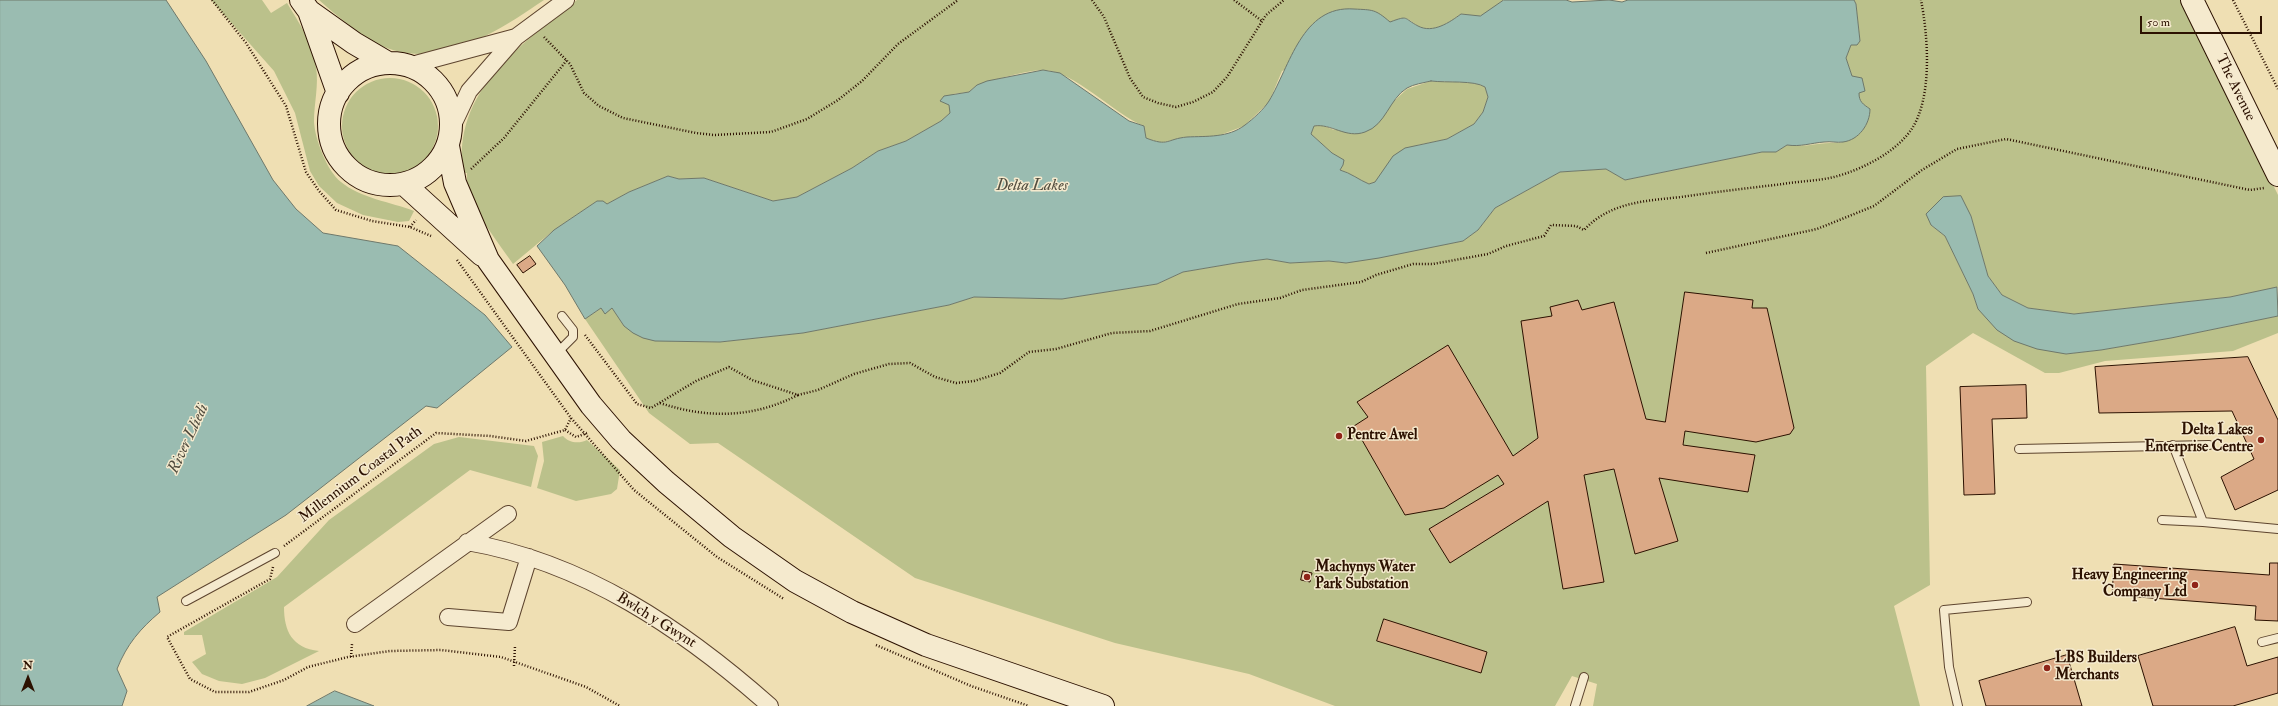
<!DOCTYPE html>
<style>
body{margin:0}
#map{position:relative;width:2278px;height:706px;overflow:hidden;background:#efdfb3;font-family:"IM FELL Double Pica",serif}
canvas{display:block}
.north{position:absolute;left:8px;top:658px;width:40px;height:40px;-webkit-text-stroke:3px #f5eace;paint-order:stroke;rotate:0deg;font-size:11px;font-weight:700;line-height:16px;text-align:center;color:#2c1101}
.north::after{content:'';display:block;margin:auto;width:14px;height:18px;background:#2c1101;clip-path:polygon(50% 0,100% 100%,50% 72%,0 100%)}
.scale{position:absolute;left:2140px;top:16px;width:122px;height:18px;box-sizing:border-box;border:2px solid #2c1101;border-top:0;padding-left:5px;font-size:12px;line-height:14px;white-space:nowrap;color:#2c1101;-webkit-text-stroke:3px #f5eace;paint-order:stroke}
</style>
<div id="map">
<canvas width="2278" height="706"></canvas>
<div class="north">N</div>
<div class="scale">50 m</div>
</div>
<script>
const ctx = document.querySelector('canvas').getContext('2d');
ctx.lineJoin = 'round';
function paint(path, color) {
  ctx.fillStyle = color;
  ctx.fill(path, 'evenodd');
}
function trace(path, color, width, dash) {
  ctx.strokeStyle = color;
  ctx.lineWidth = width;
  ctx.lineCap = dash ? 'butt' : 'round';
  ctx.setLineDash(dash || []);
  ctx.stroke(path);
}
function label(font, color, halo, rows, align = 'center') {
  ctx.font = font + ' "IM FELL Double Pica",serif';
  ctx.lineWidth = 3;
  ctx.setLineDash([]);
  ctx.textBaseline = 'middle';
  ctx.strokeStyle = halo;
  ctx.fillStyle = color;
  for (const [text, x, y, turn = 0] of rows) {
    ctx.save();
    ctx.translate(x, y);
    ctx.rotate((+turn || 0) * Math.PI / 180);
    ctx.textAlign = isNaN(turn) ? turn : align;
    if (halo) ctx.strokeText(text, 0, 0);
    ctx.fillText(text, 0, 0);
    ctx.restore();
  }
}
const green = new Path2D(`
 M 211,0 L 262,0 L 271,13 L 287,3 C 299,23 313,43 316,67 C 319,85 314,103 314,122 C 315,139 327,171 341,182 C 360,198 391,202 414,211 L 409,221 L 398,222 L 363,215 L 337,203 L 319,186 L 310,171 L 295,113 L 274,71 Z
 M 319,0 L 544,0 C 497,32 436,73 378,44 C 356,32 337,16 319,0 Z
 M 577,0 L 1504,0 L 1480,17 L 1461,14 C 1450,22 1432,35 1418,26 C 1411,22 1410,18 1401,18 L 1282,71 L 1269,102 L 1244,126 L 1215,137 L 1185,137 L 1160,143 L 1146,138 L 1144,126 C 1114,114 1073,70 1043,70 C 1026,70 995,80 977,85 L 969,92 L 953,94 L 950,113 L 941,121 L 906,141 L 878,151 L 852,168 L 797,197 L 773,201 L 704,178 L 679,179 L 668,176 L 629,192 L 607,204 L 597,201 L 554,230 L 513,264 C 497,240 464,202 467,173 L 463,173 C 452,91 521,45 577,0 Z
 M 1854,0 L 2183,0 L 2278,195 L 2278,287 L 2230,297 L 2074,314 L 2028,308 L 2002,295 L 1988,276 L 1971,216 L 1931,225 L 1945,236 L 1973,294 L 1978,309 L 2066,354 L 2101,350 L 2171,338 L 2278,316 L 2278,333 L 2233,351 L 2105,361 L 2059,373 L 2045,373 L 1973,333 L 1926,366 L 1930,585 L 1894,606 L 1920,706 L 1593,706 L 1597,684 L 1572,676 L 1555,706 L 1335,706 L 1249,674 L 1115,643 L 915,578 L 718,443 L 690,444 L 649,413 L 585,319 L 601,308 L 612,308 L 624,326 L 669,341 L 720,342 L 803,333 L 949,305 L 974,297 L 1062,299 L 1157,284 L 1183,272 L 1236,263 L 1267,259 L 1290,263 L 1329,261 L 1346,263 L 1463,241 L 1478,230 L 1495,208 L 1560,172 L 1606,169 L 1625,180 L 1762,152 L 1776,152 L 1787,145 C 1806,148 1823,141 1841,143 L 1869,109 L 1862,104 L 1859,98 L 1846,58 L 1851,44 L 1860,41 L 1856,4 Z
 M342 126a48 48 0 1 1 96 0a48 48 0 1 1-96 0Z
 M 1431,81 C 1447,83 1473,80 1485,87 L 1488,97 L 1483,112 L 1474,124 L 1447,139 L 1418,145 L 1375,182 L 1369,184 C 1359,180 1351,173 1340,170 L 1343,160 L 1332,153 L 1311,134 L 1314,126 L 1322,125 L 1334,130 L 1395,100 L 1407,89 Z
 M 563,436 C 569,443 579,444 587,440 L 620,470 L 617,489 L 611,494 L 576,501 L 537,488 L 544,461 L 542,442 Z
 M 459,437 L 534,446 L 538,456 L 531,487 L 470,470 L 284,607 C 284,631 292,648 319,651 L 265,678 L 242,684 L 219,681 L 202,674 L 192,662 L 206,654 L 202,635 L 184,635 L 184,632 L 277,577 L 329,520 L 434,444 Z`);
const water = new Path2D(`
 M 0,0 L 166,0 L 206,61 L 273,180 L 296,209 L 323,233 L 398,246 L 485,315 L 512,347 L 437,408 L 426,406 L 286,515 L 157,597 L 160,612 C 140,629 127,644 117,669 L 127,691 L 122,706 L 0,706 Z
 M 1504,0 L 1566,0 L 1572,2 L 1609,0 L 1622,2 L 1628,0 L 1854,0 L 1856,4 L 1860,41 L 1857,45 L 1851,45 L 1846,58 L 1852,76 L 1862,78 L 1865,91 L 1859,93 C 1859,102 1863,104 1870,109 C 1870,124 1859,140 1843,142 C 1837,143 1831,141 1824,142 C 1811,143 1801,147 1787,145 L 1776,152 L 1762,152 L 1625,180 L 1606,169 L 1560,172 L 1495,208 L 1478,230 L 1463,241 L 1379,258 L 1346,263 L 1329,261 L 1290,263 L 1267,259 L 1236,263 L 1183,272 L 1157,284 L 1062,299 L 974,297 L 949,305 L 803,333 L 720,342 L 655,341 L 643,338 L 633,333 L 624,326 L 612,308 L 605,314 L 601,308 L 585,319 L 565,285 L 537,246 L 554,230 L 597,201 L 603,201 L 607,204 L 629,192 L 668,176 L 679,179 L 704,178 L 773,201 L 797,197 L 852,168 L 878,151 L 906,141 L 941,121 L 950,113 L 949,105 L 940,101 L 944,96 L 969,92 L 977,85 L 987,81 L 1043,70 L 1060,73 L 1129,121 L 1144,126 L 1146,138 C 1169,147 1166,139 1187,137 C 1207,136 1228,138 1245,125 C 1253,119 1264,109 1269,101 C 1290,66 1302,5 1354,9 C 1373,10 1375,9 1390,22 C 1409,15 1403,18 1418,26 C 1433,34 1450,22 1461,14 L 1480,16 ZM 1431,81 C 1447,83 1474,80 1485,87 L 1488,97 L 1483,112 L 1474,124 L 1447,139 L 1405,148 L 1393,156 L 1375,182 L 1369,184 C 1359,180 1351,173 1340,170 L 1343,165 L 1344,160 L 1332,153 L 1311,134 L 1314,126 C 1331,123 1346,139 1365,132 C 1386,125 1389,99 1407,88 C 1414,84 1423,83 1431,81 Z
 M 1961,196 L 1971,216 L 1988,276 L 2002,295 L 2028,308 L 2074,314 L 2230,297 L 2277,287 L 2278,316 L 2171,338 L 2101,350 L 2066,354 L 2037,349 L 2014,341 L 1997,330 L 1978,309 L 1973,294 L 1945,236 L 1931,225 L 1926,214 L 1943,197 Z
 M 335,691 L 374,706 L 307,706 Z`);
const building = new Path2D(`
 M 530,256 L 536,264 L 523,273 L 517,265 Z
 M 1685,292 L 1753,300 L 1752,308 L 1767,308 L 1794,428 L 1790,434 L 1756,442 L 1685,431 L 1683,445 L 1755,455 L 1748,492 L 1659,478 L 1678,541 L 1635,554 L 1614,469 L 1584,475 L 1604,582 L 1563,589 L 1548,501 L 1450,563 L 1429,529 L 1504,484 L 1498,475 L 1444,508 L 1405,515 L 1354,426 L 1368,417 L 1357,402 L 1448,345 L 1513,456 L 1538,438 L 1521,321 L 1552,316 L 1550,307 L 1578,300 L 1582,310 L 1614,302 L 1646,419 L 1665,422 Z
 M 2248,357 L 2278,420 L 2278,490 L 2235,510 L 2221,477 L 2254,459 L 2232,411 L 2099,413 L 2095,367 Z
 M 2026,385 L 2027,418 L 1992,419 L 1995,494 L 1964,495 L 1960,387 Z
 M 2270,563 L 2278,563 L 2278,621 L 2255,620 L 2256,606 L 2112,595 L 2114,564 L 2269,575 Z
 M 1303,571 L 1312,573 L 1310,582 L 1301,580 Z
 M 1384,619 L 1487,652 L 1481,673 L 1377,641 Z
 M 2235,627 L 2247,666 L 2278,657 L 2278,693 L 2233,706 L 2153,706 L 2138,656 Z
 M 2067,655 L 2082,706 L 1986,706 L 1979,681 Z`);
const path = new Path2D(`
 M 212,0 L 246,43 L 286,106 L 306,172 L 319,191 L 336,210 L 372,221 L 410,227 L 431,236
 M 1092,0 L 1104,17 L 1130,78 L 1143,97 L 1158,103 L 1176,107 L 1193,102 L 1213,92 L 1227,77 L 1266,15 L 1284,0
 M 1234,0 L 1262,21
 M 2233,0 L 2278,89
 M 544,37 L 570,64 L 584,93 L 599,106 L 623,118 L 696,133 L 714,135 L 771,132 L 807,119 L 838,100 L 862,81 L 898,44 L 958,0
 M 471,169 L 504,138 L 567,60
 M 410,227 L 416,220
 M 1706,253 L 1817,229 L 1874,206 L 1922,170 L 1957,149 L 2006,139 L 2250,190 L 2264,188
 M 457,260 L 571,418 L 634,490 L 717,557 L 784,599
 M 585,335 L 637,404 L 651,408 L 696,381 L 729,367 L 752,380 L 798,395 L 818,390 L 854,374 L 889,364 L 910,363 L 935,377 L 956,383 L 974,381 L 1000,373 L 1029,352 L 1056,349 L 1112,333 L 1150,331 L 1238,304 L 1280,298 L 1302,290 L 1361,282 L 1376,275 L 1413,264 L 1433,264 L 1488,254 L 1506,246 L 1544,236 L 1551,225 L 1576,226 L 1584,230 C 1610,202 1645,201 1681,197 C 1715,192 1749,188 1783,184 C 1800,181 1818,181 1834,177 C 1861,170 1895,153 1911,130 C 1933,98 1928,36 1921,0
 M 660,403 C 708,419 753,418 798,395
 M 565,430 L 576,437 L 587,433
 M 284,546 L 436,433 L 490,436 L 526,441 L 565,430 L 571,418
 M 273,567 L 270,579 L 167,637 L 190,679 L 215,692 L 249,692 L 284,680 L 308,667 L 348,657 L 390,651 L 441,650 L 501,657 L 586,687 L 620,706
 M 876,645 L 971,686 L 1029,706
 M 351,657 L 352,644
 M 514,666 L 515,646`);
const lane = new Path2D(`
 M 556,354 L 573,337 L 573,330 L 562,316
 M 2173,445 L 2203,522 L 2278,529
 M 2019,449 L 2209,445
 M 2162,520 L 2203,522
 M 186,601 L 275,553
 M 2262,642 L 2278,638
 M 1575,706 L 1584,677
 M 1958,706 L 1949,667 L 1944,610 L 2027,602`);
const street = new Path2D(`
 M 408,66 L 516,37
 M 452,127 L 469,91 L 516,37 L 566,0
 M 467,542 C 584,562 683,629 770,706
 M 448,617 L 509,622 L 529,557
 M 355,624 L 508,514`);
const secondary = new Path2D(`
 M 301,0 L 309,11 L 338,93
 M 2192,0 L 2278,175
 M 309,11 L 354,43 L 388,63
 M329 124a61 61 0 1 1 122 0a61 61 0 1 1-122 0Z
 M 448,146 L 455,183 L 488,260 L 591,405 L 621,440 L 666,482 L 732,537 L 795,581 L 852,612 L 926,645 L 1103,706
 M 404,184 L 482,255`);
const markers = [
 [1339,436,4,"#8f2418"],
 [2261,440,4,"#8f2418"],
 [1307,577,4,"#8f2418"],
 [2195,585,4,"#8f2418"],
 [2047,668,4,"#8f2418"]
];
const streetNames = [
 ["The Avenue",2235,88,64],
 ["Millennium Coastal Path",361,475,-37],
 ["Bwlch y Gwynt",656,621,32]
];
const poiNames = [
 ["Delta Lakes",2253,431,"right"],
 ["Enterprise Centre",2253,448,"right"],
 ["Pentre Awel",1347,436],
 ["Machynys Water",1315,568],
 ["Park Substation",1315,585],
 ["Heavy Engineering",2187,576,"right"],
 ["Company Ltd",2187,593,"right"],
 ["LBS Builders",2055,659],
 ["Merchants",2055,676]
];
const waterNames = [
 ["Delta Lakes",1032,187],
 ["River Lliedi",189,439,-65]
];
paint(green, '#bbc18b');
paint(water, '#9abcb1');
trace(water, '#6e786b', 1);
paint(building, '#dba986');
trace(building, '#2c1101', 1);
trace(lane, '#5d442e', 10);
trace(street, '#5d442e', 18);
trace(secondary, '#2c1101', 24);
trace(path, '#2c1101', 2.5, [1, 2]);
trace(lane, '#f5eace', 8);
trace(street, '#f5eace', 16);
trace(secondary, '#f5eace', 22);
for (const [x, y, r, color] of markers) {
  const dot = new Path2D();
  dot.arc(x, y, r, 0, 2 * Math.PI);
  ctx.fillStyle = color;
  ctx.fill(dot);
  trace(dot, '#f5eace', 1.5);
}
label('15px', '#2c1101', '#f5eace', streetNames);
label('bold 15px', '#2c1101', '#f5eace', poiNames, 'left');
label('italic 16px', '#524d3f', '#f5eace', waterNames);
</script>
